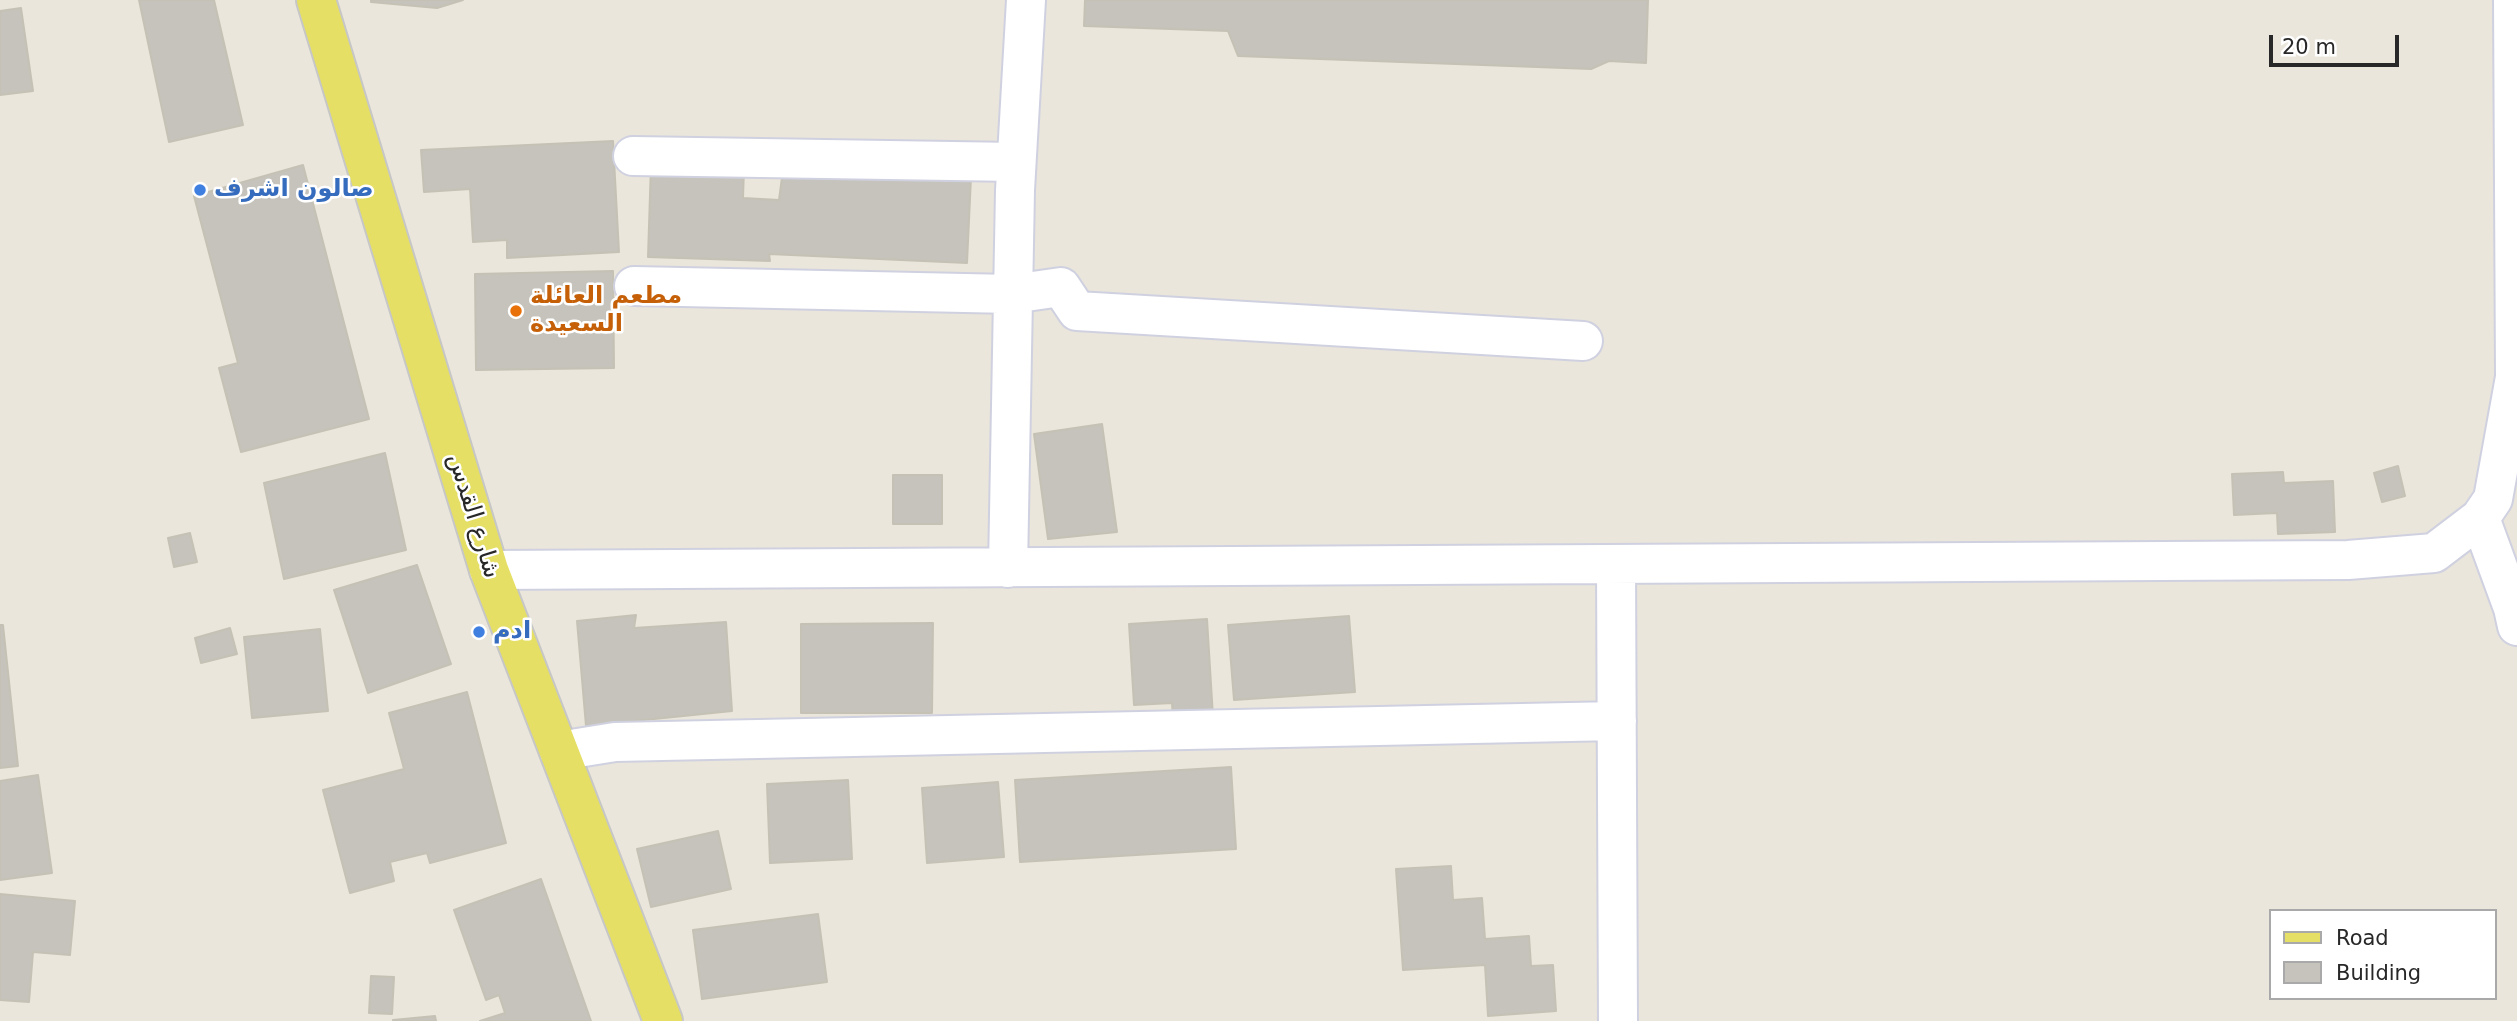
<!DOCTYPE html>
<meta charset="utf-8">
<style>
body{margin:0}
#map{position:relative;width:2517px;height:1021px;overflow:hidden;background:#eae6db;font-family:"DejaVu Sans",sans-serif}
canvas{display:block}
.legend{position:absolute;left:2269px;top:909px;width:228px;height:91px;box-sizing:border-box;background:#fff;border:2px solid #a9a9a9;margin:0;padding:9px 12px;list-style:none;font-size:21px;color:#282828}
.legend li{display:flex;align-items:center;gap:14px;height:35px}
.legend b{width:35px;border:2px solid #a9a9a9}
.scale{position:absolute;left:2269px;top:35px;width:130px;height:32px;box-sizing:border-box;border:4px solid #282828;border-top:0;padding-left:9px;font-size:21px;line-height:24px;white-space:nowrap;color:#282828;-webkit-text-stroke:5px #fff;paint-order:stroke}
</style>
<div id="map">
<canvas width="2517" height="1021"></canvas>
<ul class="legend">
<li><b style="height:9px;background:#e5df65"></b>Road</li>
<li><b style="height:19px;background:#c5c3bb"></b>Building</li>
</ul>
<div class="scale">20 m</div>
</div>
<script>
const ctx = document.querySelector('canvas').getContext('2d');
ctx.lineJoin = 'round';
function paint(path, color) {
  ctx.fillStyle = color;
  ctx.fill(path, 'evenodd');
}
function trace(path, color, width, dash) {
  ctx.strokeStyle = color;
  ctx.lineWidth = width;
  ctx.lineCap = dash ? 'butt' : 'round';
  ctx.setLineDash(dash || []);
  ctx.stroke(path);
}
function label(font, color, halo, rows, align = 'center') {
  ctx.font = font + ' "DejaVu Sans",Vazirmatn,sans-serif';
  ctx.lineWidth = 5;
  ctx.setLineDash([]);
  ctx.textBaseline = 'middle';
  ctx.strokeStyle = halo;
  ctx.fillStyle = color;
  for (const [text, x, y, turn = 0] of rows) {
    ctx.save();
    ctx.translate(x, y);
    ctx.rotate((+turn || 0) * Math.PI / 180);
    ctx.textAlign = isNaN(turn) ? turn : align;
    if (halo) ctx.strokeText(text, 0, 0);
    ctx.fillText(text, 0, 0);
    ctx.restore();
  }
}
const building = new Path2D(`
 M 139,0 L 214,0 L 243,125 L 169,142 Z
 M 371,0 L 463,0 L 437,8 L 371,2 Z
 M 1085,0 L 1648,0 L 1646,63 L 1609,61 L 1591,69 L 1238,56 L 1228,31 L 1084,26 Z
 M 21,8 L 33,91 L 0,95 L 0,11 Z
 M 613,141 L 619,252 L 507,258 L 507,240 L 473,242 L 470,189 L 424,192 L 421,150 Z
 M 651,164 L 744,168 L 743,198 L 779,200 L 783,170 L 971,177 L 967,263 L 769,254 L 770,261 L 648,257 Z
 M 303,165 L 369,419 L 241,452 L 219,368 L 238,363 L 194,196 Z
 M 613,271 L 614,368 L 476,370 L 475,274 Z
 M 1102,424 L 1117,532 L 1048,539 L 1034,434 Z
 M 385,453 L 406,550 L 284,579 L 264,483 Z
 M 2398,466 L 2405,496 L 2382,502 L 2374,473 Z
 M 2283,472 L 2284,483 L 2333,481 L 2335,532 L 2278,534 L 2277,513 L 2234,515 L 2232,474 Z
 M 893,475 L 942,475 L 942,524 L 893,524 Z
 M 190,533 L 197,562 L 174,567 L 168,538 Z
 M 417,565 L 451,664 L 368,693 L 334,590 Z
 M 636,615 L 634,628 L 726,622 L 732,711 L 586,726 L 577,621 Z
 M 1349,616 L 1355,692 L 1234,700 L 1228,625 Z
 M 1207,619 L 1213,717 L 1173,720 L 1172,703 L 1134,705 L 1129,624 Z
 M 933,623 L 932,713 L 801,713 L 801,624 Z
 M 0,625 L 3,625 L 18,766 L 0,768 Z
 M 230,628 L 237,654 L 201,663 L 195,638 Z
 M 320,629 L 328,711 L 252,718 L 244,637 Z
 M 467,692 L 506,843 L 430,863 L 427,853 L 390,862 L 394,881 L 350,893 L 323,790 L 404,769 L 389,713 Z
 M 1231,767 L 1236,849 L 1020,862 L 1015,780 Z
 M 38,775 L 52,873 L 0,880 L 0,781 Z
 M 848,780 L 852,859 L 770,863 L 767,784 Z
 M 998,782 L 1004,857 L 927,863 L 922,788 Z
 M 718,831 L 731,889 L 651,907 L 637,849 Z
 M 1451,866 L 1453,900 L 1482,898 L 1485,939 L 1529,936 L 1531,966 L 1553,965 L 1556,1011 L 1488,1016 L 1485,965 L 1403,970 L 1396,869 Z
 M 541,879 L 591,1021 L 480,1021 L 505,1013 L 499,995 L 486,1000 L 454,910 Z
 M 0,894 L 75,901 L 70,955 L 33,952 L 29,1002 L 0,1000 Z
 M 818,914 L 827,982 L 702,999 L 693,930 Z
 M 371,976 L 394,977 L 392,1014 L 369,1013 Z
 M 435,1016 L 436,1021 L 393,1021 L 393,1020 Z`);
const minor = new Path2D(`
 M 633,156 L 1016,162
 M 634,286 L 1012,294 L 1061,287 L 1077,311 L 1583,341
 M 2480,518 L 2513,608 L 2517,626
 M 1616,565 L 1618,1021
 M 1008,568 L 1015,190 L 1026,0
 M 489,570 L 2348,560 L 2434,553 L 2480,518 L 2493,499 L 2515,377 L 2513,0
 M 559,751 L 615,742 L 1617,721`);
const major = new Path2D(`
 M 316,0 L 489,570 L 663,1021`);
const markers = [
 [200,190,7,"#3f7fe0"],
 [516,311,7,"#e8710a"],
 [479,632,7,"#3f7fe0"]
];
const shopNames = [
 ["صالون اشرف",214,190],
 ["ادم",493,632]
];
const foodNames = [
 ["مطعم العائلة",530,297],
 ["السعيدة",530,325]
];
const streetNames = [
 ["شارع القدس",473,516,73]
];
paint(building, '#c5c3bb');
trace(building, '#c5c2b5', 2);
trace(minor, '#d0d1e0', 42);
trace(major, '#c7c7c7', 42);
trace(minor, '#fff', 38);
trace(major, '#e5df65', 38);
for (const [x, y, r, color] of markers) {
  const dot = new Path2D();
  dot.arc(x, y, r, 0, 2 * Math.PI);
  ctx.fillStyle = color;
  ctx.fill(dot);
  trace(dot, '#fff', 2.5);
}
label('bold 24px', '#366cbe', '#fff', shopNames, 'left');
label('bold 24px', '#c56008', '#fff', foodNames, 'left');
label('24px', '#282828', '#fff', streetNames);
</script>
